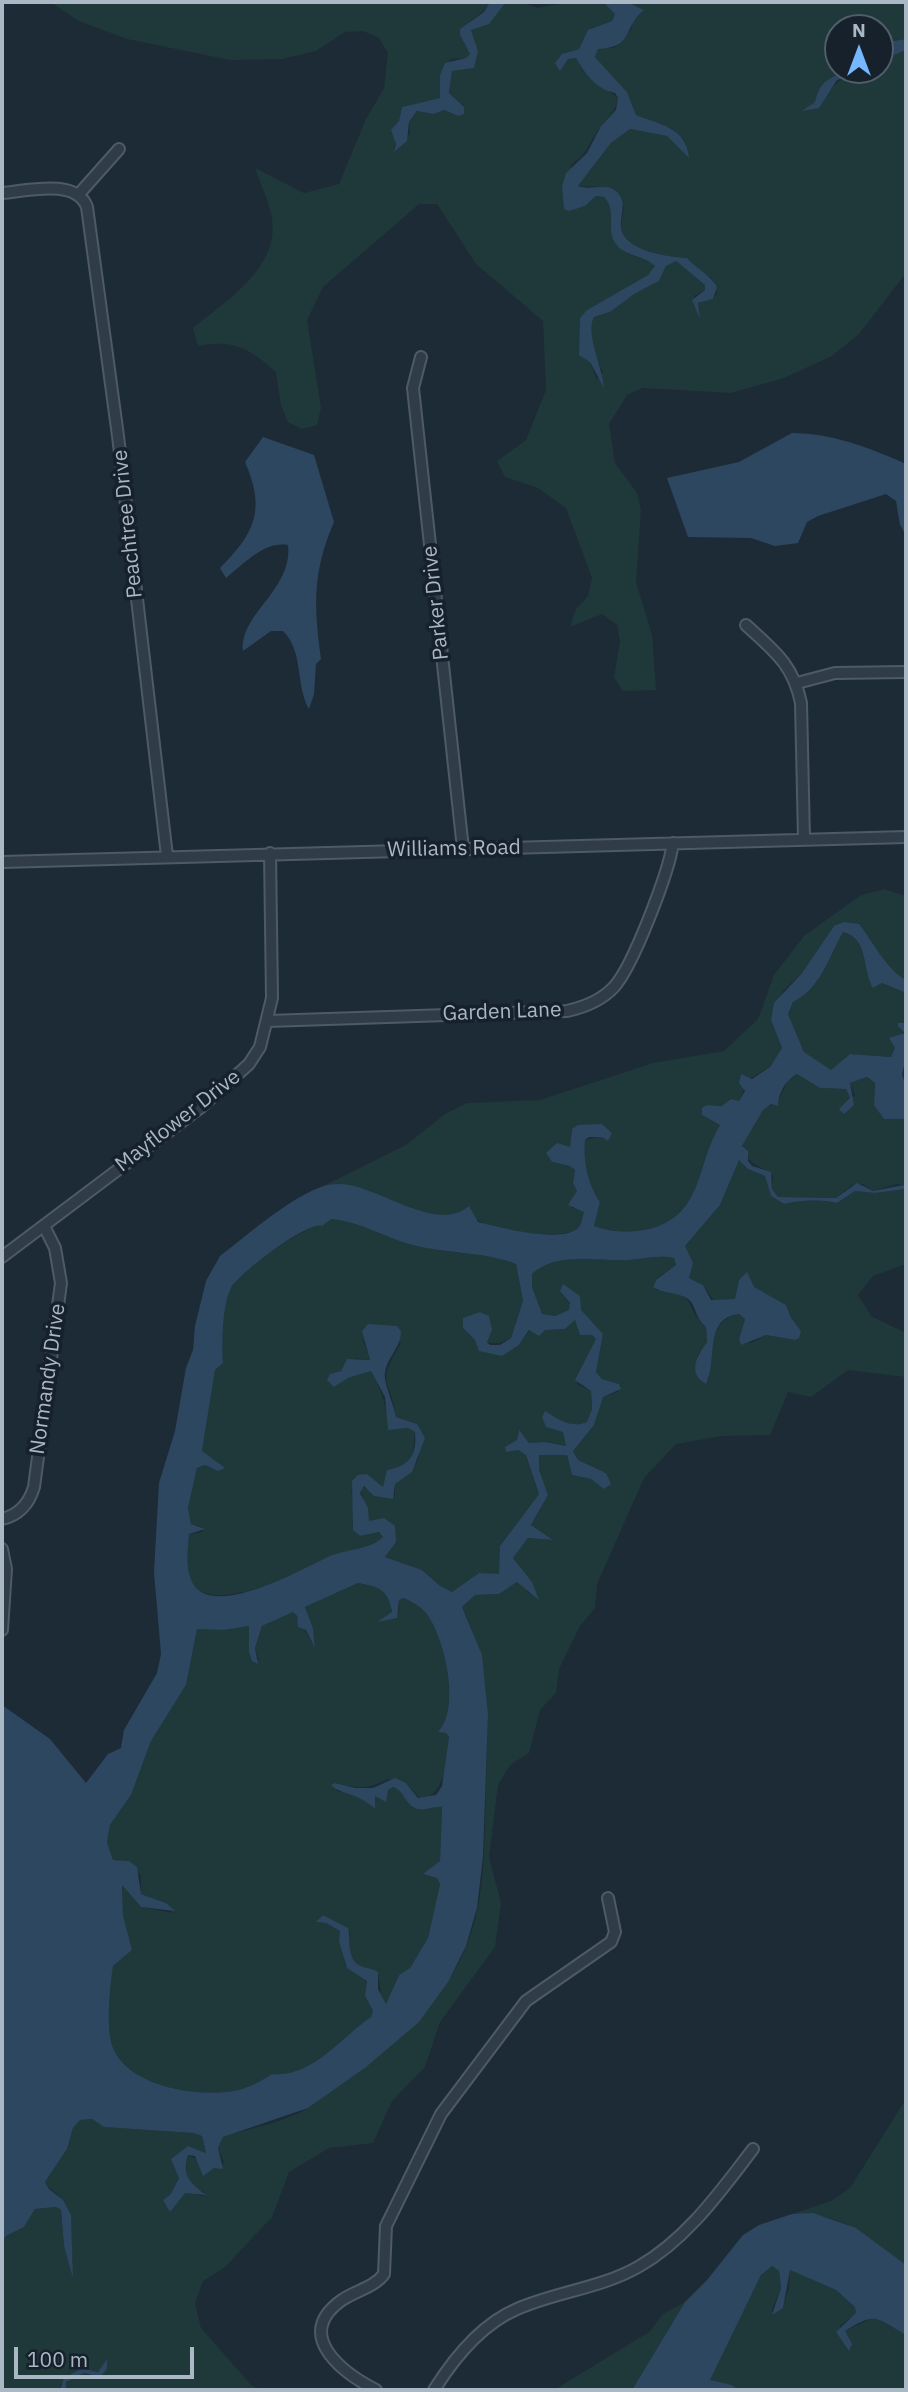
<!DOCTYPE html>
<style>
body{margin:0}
#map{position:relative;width:908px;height:2392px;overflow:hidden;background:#1d2b37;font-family:"IBM Plex Sans",sans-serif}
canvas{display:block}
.frame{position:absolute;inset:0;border:4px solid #aab7c5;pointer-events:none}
.north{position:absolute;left:824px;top:14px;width:70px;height:70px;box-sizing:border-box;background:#16212c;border:2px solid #515d69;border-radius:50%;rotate:0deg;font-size:19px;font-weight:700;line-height:28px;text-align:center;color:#aab7c5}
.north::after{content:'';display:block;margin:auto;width:24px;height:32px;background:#75b8ff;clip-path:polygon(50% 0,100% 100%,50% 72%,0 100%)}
.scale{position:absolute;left:14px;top:2347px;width:180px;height:32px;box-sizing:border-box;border:4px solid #aab7c5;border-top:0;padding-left:9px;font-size:21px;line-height:24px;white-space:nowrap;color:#aab7c5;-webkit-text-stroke:5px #16212c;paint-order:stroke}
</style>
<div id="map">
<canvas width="908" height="2392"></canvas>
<div class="frame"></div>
<div class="north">N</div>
<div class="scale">100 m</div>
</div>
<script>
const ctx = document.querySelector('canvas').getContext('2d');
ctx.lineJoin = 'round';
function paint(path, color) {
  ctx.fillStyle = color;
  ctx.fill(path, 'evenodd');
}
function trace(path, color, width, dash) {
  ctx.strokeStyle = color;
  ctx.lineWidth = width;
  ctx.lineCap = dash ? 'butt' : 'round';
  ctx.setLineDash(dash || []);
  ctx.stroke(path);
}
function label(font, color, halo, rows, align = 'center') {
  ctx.font = font + ' "IBM Plex Sans",sans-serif';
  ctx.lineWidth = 7;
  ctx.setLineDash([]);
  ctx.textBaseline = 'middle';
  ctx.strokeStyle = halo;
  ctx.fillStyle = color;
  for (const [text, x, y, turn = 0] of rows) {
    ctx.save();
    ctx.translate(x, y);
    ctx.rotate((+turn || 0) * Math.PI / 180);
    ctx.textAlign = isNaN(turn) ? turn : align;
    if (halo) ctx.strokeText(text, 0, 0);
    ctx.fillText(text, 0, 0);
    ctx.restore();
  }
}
const green = new Path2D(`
 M 50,2 L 490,2 C 482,17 466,19 460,35 L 470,54 L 466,58 L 451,59 L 440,75 L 440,98 L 402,107 L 394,151 L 410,134 L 409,122 L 418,111 L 434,114 L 444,110 L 458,116 L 464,107 L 449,93 L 452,71 L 474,68 L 470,30 L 488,24 L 506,2 L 520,2 L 538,8 L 567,2 L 603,2 L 615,14 L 612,21 L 589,30 L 579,49 L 562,54 L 568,59 L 576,58 L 583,71 L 618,98 C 616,112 609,115 601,126 C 589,142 589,152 571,165 L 576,208 L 585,206 L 596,196 L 604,197 C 619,212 605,232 621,248 C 630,257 646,258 656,266 L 648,275 L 587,310 L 590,362 L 597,380 L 603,372 C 596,359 586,331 594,317 L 610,312 L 636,293 L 659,281 L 666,266 L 676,261 L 705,285 L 705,290 L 694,296 L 699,316 L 698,303 L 713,299 L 717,293 L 712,278 L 696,269 L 687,258 C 669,257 626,251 622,230 C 620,223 623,214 624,207 L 606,187 L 578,186 L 611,143 L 630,129 L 667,136 L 688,157 C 689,129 658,123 636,115 L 627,92 L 595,57 L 598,48 L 614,48 L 631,30 L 634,18 L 643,10 L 627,2 L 906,2 L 906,39 L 893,41 L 880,51 L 880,28 L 838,28 L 838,70 L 853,70 C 831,76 821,79 816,102 L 819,108 C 833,81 848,70 880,70 L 880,61 L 906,50 L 906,273 L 859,334 L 832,356 L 784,378 L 731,393 L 643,388 L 627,395 L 609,424 L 615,463 L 637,493 L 641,510 L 636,582 L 652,635 L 656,690 L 623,691 L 614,677 L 620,642 L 617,625 L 602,614 L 570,627 L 576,609 L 588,596 L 592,578 L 566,508 L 538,488 L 505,477 L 497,461 L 526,440 L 546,390 L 543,321 L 476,264 L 437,204 L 419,204 L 323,287 L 307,320 L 321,408 L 317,425 L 302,429 L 288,422 L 281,406 L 276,372 C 250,349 234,339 198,346 L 193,328 C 227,300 283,266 271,214 C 268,199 260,183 255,168 L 304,193 L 339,184 L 366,119 L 384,88 L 388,53 L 379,38 L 363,31 L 345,32 L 316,51 L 282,59 L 230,60 L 127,39 L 79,21 Z
 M 884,889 L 906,896 L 906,980 C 889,970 878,955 869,937 L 834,926 L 802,973 L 783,991 L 771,1020 L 782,1048 L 770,1067 L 749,1079 L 739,1101 L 722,1106 L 707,1105 L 702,1115 L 720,1125 C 696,1164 704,1212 653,1228 C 634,1233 613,1233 594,1226 L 600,1202 C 588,1185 583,1161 585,1140 L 612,1133 L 602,1124 L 572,1129 L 570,1147 L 552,1162 L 570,1166 L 575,1170 L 573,1183 L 577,1191 L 572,1208 L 581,1208 L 584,1212 C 582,1217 582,1224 578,1228 C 562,1242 487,1230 473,1217 C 462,1215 452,1217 440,1216 C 397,1211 365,1175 319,1188 L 406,1145 L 445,1114 L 467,1103 L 540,1100 L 653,1063 L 724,1051 L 758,1019 L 774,975 L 804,936 L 861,895 Z
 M 842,932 C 868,937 863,971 873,988 L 882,983 L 906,993 C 906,1018 908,1038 891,1057 L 850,1054 L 831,1071 L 804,1052 L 788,1014 L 793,1002 C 821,988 829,959 842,932 Z
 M 798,1074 L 820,1088 L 846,1089 L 850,1098 L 855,1096 L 850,1083 L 867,1077 L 875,1083 L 874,1105 L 906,1119 L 904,1185 L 896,1184 L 873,1191 L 863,1184 L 852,1185 L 836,1198 L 778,1197 L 772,1189 L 773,1177 C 758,1161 751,1170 742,1146 L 763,1109 L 778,1101 L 788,1081 Z
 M 739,1159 L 748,1169 L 765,1176 L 771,1196 L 784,1204 C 801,1200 820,1199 837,1203 L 855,1191 L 875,1193 L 906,1189 L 906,1264 L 873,1276 L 858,1295 L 871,1316 L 906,1333 L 906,1377 L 848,1370 L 811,1397 L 788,1392 L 770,1435 L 722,1436 L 676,1444 L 644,1478 L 597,1584 L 595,1608 L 580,1626 L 559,1669 L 556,1693 L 540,1710 L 529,1753 L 510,1765 L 498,1785 L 489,1857 L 501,1903 L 495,1947 L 440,2022 L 425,2067 L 392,2101 L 373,2143 L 329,2148 L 289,2172 L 272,2217 L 224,2268 L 203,2281 L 195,2303 L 201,2328 L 251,2385 L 262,2390 L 66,2390 L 66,2382 L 84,2373 L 95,2378 L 98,2372 L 82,2368 L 61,2384 L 60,2390 L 2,2390 L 2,2243 L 6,2236 L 24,2227 L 35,2209 L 56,2207 L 61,2210 L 64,2246 L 73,2265 C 70,2243 75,2222 64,2203 C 60,2194 50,2191 45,2182 L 67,2149 L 73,2128 L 80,2120 L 92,2119 L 105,2127 L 193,2133 L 202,2136 L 206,2153 L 188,2146 L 176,2166 L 179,2177 L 170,2195 L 190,2192 L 203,2196 L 204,2192 C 188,2186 183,2172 188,2155 L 214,2168 L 224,2163 L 218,2148 L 223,2137 C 250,2128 283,2123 308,2108 C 320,2100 330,2090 342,2082 C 394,2045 440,2007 466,1947 C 487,1897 484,1837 486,1784 C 488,1717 492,1669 462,1607 L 475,1595 L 499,1594 L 517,1582 L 523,1584 L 529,1594 L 532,1582 L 513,1558 L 528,1538 L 553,1540 L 531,1525 C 562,1480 532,1486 539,1455 L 567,1455 L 572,1475 L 592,1479 L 604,1489 L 606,1473 L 578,1460 L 573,1451 L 594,1425 L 602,1397 L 618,1392 L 619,1384 L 602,1379 L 596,1372 L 603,1334 L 560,1291 L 570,1304 L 570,1310 L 555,1316 L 541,1314 L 532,1287 L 532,1274 C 555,1252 595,1261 624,1260 C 641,1260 657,1254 674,1258 L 676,1265 L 657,1278 L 656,1290 C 702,1293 682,1308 706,1327 L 707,1342 L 697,1356 L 709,1381 C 708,1357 711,1317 739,1314 L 745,1319 L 739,1339 L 751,1343 L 766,1335 L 795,1340 L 786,1305 L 739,1280 L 735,1300 L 715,1302 L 703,1285 L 689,1278 L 685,1246 L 720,1205 Z
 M 331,1219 C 360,1222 382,1236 409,1244 C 444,1254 482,1251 516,1264 L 523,1301 L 511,1338 C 491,1350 481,1339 463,1328 L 475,1340 L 480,1351 L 519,1345 L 530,1330 L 565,1329 L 575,1320 L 596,1339 L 577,1384 L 591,1391 L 592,1409 L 587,1423 C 572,1429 558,1419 545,1412 L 563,1432 L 567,1446 L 545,1442 L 529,1443 L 518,1431 L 518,1450 L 526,1455 L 539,1494 L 500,1546 L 500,1575 L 479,1573 L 452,1592 L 439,1585 L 422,1570 L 385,1557 L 396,1542 L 369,1522 L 360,1487 L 395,1495 L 395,1484 C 423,1464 421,1456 417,1424 L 396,1417 C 390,1374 375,1387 401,1343 L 363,1340 L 370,1360 L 355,1358 L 341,1371 L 330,1374 L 334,1387 L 348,1378 L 371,1371 C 383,1393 385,1406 391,1430 L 408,1428 L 415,1432 L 412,1459 L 383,1487 L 367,1474 L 351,1490 L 355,1508 L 352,1523 L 360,1536 L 379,1532 L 383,1537 L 379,1541 C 346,1554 221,1617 195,1587 C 183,1574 188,1550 189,1534 L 203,1532 L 202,1527 L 191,1524 L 188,1508 L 197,1468 L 205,1465 L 202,1451 L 215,1370 L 223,1363 C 222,1341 222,1309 231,1288 C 240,1269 310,1224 331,1219 Z
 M 358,1583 C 379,1587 388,1589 392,1612 L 380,1621 L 399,1612 L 399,1600 L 404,1598 C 412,1602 420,1606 426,1613 C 445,1638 460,1707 439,1732 L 446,1733 L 449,1737 C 445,1762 448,1790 422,1800 L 406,1783 L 387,1779 C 369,1790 354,1788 335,1783 L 337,1791 L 363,1797 L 374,1808 L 375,1796 L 393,1787 C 406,1791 407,1810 424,1809 C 431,1809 436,1806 442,1806 L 440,1862 L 424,1874 L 437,1878 L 440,1884 L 428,1938 L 410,1968 L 399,1975 L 386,2004 L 382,2002 L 378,1972 C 371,1967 367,1969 360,1966 C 349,1961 348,1942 350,1932 L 323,1915 L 317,1922 L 326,1923 L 340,1931 C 339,1943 345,1951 345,1964 L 367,1981 L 365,1996 L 373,2012 L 371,2017 C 341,2037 312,2078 272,2074 C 261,2081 247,2089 233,2091 C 197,2097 131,2087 114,2050 C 105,2031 109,1988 113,1966 L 132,1950 L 123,1915 L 122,1885 L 141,1907 L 173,1913 L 166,1903 L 141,1894 L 141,1876 L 129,1861 L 113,1860 L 107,1842 L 110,1825 L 131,1795 L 151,1741 L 186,1685 L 197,1628 L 224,1630 L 249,1626 L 249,1652 L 259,1661 L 255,1648 L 262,1626 L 293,1611 L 315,1647 L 313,1628 L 305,1607 Z
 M 906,2099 L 906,2265 C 867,2237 843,2212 792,2214 L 831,2201 L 850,2188 Z
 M 772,2266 L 779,2271 L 781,2288 L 771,2312 L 783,2307 L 789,2288 L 790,2270 L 836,2290 L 856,2307 L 857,2313 L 840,2326 L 844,2334 L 845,2331 L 874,2317 L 906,2335 L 906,2390 L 738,2390 L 709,2380 L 761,2275 Z
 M 685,2302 L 632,2390 L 554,2390 L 649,2332 L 663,2314 Z`);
const water = new Path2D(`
 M 490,2 L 506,2 L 489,24 L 471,30 L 478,51 L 474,68 L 452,71 L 449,93 L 464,107 L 464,114 L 458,116 L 444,110 L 434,114 L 417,111 L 409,122 L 407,141 L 394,152 L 396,144 L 391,130 L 399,121 L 402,107 L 440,98 L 440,75 L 445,63 L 466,58 L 470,54 L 460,35 L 460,29 L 484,12 Z
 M 603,2 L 627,2 L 644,10 C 622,28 635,47 598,49 L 595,57 L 627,92 L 636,115 C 660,124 687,128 689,158 L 667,136 L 630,129 L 611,143 L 578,186 C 590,191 605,182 616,191 C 628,202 620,214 621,227 C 623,251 669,257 687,258 C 696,269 710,274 717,287 L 713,299 L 698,303 L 700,319 L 692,300 L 705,290 L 705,285 L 676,261 L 666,266 L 659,281 L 636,293 L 610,312 L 594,317 C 585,334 603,368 604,388 L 590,362 L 579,355 L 580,318 L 587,310 L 648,275 L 655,266 C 645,256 624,256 616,244 C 605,229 618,212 604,197 L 596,196 L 585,206 L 569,211 L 564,209 L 562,186 L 566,173 L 587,153 L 601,126 L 616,110 L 618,98 L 615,93 C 596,89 585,74 576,58 L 568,59 L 560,71 L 555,63 L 562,54 L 579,49 L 588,30 L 612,21 L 615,14 Z
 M 906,39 L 906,50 L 880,61 L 880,51 L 893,41 Z
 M 853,70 L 868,70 L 837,80 L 819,108 L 802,111 L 815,102 C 821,78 831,77 853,70 Z
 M 792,433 C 831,433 871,448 906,464 L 906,535 L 900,525 L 896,501 L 886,494 L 818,516 L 807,522 L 798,543 L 775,546 L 751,538 L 688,537 L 667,478 L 739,462 Z
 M 263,437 L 314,455 L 334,522 C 312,573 314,606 321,659 L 316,664 L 314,694 L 309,709 C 295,684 304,652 283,631 L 271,631 L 243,651 C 239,614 293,590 288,545 C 264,541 245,563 226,578 L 220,568 C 255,533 266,510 245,462 Z
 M 844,922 L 859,924 C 875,944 884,967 906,980 L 906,993 L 882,983 L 873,988 C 862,971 869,938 843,932 C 828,959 821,988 793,1002 L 788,1014 L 804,1052 L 831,1070 L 850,1054 L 891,1057 L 895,1048 L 889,1038 L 905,1033 L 898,1026 L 898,1023 L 906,1023 L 906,1058 L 902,1074 L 906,1088 L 906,1119 L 884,1119 L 874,1105 L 875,1083 L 867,1077 L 850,1083 L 854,1105 L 844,1114 L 839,1109 L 850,1098 L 846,1089 L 820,1088 L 797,1074 C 786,1080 778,1093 778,1106 L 771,1104 L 763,1110 L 742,1146 L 748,1151 L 748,1161 L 752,1166 L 771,1172 L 772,1189 L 778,1197 L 836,1198 L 857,1183 L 873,1191 L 904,1185 L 906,1182 L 906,1189 L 875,1193 L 855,1191 L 837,1203 C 820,1199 801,1200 784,1204 L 771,1196 L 765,1176 L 748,1169 L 739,1160 L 720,1205 L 685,1246 L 693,1263 L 689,1278 L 703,1285 L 711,1300 L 735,1299 L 739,1280 L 747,1272 L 754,1287 L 786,1305 L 791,1318 L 801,1331 L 799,1338 L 795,1340 L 766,1335 L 741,1345 L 739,1339 L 745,1319 L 739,1314 C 703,1318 718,1362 706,1384 C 687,1374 697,1355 707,1342 L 706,1327 C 694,1317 697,1306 688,1299 C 679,1292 663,1294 653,1287 L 657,1279 L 676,1265 L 674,1258 C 657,1254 641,1260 624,1260 C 595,1261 555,1252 532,1274 L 532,1287 L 542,1314 L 555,1316 L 569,1310 L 570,1303 L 560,1291 L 563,1284 L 580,1296 L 581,1310 L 603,1334 L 596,1372 L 602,1379 L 619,1384 L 621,1389 L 603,1397 L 594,1425 L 573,1451 L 578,1460 L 606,1473 L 611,1484 L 604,1489 L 591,1479 L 572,1475 L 567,1455 L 539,1455 L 539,1470 L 548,1495 L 531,1525 L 553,1540 L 528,1538 L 513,1558 L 532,1582 L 539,1600 L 517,1582 L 499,1594 L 475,1595 L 462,1607 L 482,1655 L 488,1714 L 483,1857 L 477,1908 L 466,1946 L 448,1982 L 419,2022 L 366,2067 L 308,2108 L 223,2137 L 218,2148 L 223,2169 L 214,2168 L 203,2176 L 195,2156 L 188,2155 C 181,2177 192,2184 206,2195 L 185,2193 L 170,2212 L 163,2200 L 170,2195 L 179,2178 L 171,2159 L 188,2146 L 206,2153 L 202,2136 L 193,2133 L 104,2127 L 92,2119 L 80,2120 L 73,2128 L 67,2149 L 45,2182 L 49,2189 L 63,2200 L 71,2215 L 73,2278 L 64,2246 L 61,2210 L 56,2207 L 35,2209 L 24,2227 L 6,2236 L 2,2243 L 2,1705 L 50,1739 L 86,1783 L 108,1754 L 121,1748 L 124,1730 L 157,1673 L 161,1654 L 154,1572 L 159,1483 L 175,1431 L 186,1368 L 193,1350 L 195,1326 L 206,1281 L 220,1256 C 247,1236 305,1183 338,1184 C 379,1184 435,1235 469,1206 L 478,1222 C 499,1227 560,1244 578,1228 C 582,1224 582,1217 584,1212 L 568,1205 L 577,1191 L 573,1183 L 575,1170 L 570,1166 L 552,1162 L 546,1153 L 557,1143 L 570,1147 L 572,1129 L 578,1125 L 602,1124 L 612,1133 L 608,1141 L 602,1137 L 589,1137 L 585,1140 C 583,1161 588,1185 600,1202 L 594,1226 C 613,1233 634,1233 653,1228 C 704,1212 696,1164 720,1125 L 702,1115 L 702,1108 L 707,1105 L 722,1106 L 731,1099 L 739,1101 L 745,1091 L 739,1083 L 741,1074 L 752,1079 L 770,1067 L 782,1048 L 771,1020 L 774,1003 L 802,973 L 834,926 ZM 331,1219 C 360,1222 382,1236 409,1244 C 444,1254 482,1251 516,1264 L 523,1301 L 511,1338 L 500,1345 L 490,1345 L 487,1342 L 492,1330 L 489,1316 L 480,1312 L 463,1318 L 463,1328 L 475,1340 L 479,1351 L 502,1356 L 519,1345 L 529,1330 L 539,1336 L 545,1330 L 565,1329 L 575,1320 L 580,1335 L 592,1335 L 596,1339 L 575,1380 L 591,1391 L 592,1409 L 587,1422 C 572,1429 558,1419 545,1411 L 542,1417 L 546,1427 L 563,1432 L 566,1446 L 545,1442 L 529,1443 L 519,1430 L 517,1440 L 505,1447 L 506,1452 L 518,1450 L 526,1455 L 539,1494 L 500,1546 L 499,1574 L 479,1573 L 452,1592 L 439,1585 L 422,1570 L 385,1557 L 396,1542 L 395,1526 L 384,1518 L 369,1521 L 368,1508 L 360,1493 L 364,1486 L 374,1496 L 393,1499 L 395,1484 L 412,1472 L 425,1438 L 417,1424 L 396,1417 C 394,1405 383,1381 385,1373 C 387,1357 401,1348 401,1331 L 397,1326 L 368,1324 L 362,1331 L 370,1360 L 347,1359 L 341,1371 L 330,1374 L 327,1380 L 334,1387 L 348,1378 L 371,1371 L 385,1397 L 388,1430 L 408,1428 L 415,1432 C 417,1456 409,1466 387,1470 L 383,1487 L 367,1474 L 358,1475 L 352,1481 L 353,1530 L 360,1536 L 379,1532 L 383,1537 C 370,1550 345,1549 328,1557 C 302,1569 211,1621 192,1582 C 185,1568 188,1549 189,1534 L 205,1529 L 191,1524 L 188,1508 L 197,1468 L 205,1465 L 218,1471 L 225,1468 L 202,1451 L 215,1370 L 223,1363 C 222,1341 222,1308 231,1288 C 238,1274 309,1220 322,1226 ZM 358,1583 C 379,1587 388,1589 392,1612 L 377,1622 L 397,1618 L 399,1600 L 404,1598 C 412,1602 420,1606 426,1613 C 445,1638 461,1709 438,1732 L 446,1733 L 449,1737 L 442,1786 L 436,1795 L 418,1798 L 406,1783 L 395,1778 L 373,1788 L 355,1788 L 335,1783 L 331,1785 C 343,1796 357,1792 375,1809 L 375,1796 L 386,1802 L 388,1790 L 393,1787 C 405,1791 405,1806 418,1809 C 426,1811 434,1806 442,1807 L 440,1861 L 423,1874 L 437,1878 L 440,1884 L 428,1938 L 410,1968 L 399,1975 L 386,2004 L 378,1989 L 378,1972 C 371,1967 367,1969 361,1966 C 346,1960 351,1939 348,1928 L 323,1915 L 316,1922 L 326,1923 L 340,1931 L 339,1941 L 347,1968 L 367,1981 L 365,1996 L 373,2011 L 371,2017 C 341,2037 312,2078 272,2074 C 261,2081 247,2089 233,2091 C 197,2097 131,2087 114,2050 C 105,2032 110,1987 113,1966 L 132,1950 L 123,1915 L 122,1885 L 141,1907 L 175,1911 L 166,1903 L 141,1894 L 137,1867 L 129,1861 L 113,1860 L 107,1842 L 110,1825 L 131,1795 L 151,1741 L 186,1685 L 197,1629 L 224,1630 L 249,1626 L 249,1652 L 252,1661 L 258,1664 L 255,1648 L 262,1626 L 293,1612 L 297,1616 L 298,1627 L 306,1630 L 315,1648 L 313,1628 L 305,1607 Z
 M 813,2213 L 856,2228 L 906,2265 L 906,2335 C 875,2318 877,2311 845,2331 L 852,2344 L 849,2351 L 836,2332 L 856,2313 L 855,2307 L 836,2290 L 790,2270 L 783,2308 L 772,2315 L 781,2288 L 779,2271 L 772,2266 L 761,2275 L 710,2380 L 732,2385 L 738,2390 L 632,2390 L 685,2302 L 707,2280 L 743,2235 L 759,2225 L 792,2214 Z
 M 107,2359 L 107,2369 L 100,2377 L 84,2373 L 66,2382 L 66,2390 L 60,2390 L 64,2378 L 82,2368 L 98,2372 Z`);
const street = new Path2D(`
 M 2,193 C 27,191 76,178 87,207 L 118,436 L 167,856
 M 79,194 L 119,149
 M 421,357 L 413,388 L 463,849
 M 746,625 C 774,651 793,664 801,703 L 804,839
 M 797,683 L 835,673 L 906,672
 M 2,862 L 906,837
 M 268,1021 L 567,1011 C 585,1007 601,1001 614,987 C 633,966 669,872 673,843
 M 2,1257 L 200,1108 L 249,1064 L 260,1047 L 272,998 L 270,853
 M 2,1519 C 19,1515 29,1504 34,1487 L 61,1283 L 55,1248 L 44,1226
 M 2,1549 L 6,1569 L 2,1630
 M 376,2390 C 343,2373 292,2335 342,2300 C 355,2291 375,2287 384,2274 L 386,2226 L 441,2114 L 526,2001 L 611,1942 L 615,1932 L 608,1898
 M 434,2390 C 454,2358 482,2324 517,2309 C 556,2292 601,2288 638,2267 C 686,2240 720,2192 753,2149`);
const streetNames = [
 ["Peachtree Drive",128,524,-96],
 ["Parker Drive",436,603,-96],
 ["Williams Road",454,849,-1],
 ["Garden Lane",502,1012,-2],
 ["Mayflower Drive",178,1121,-38],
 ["Normandy Drive",48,1379,-82]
];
paint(green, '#1f3839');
paint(water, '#2c475f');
trace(street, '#4e5a66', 14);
trace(street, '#303c48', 10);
label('21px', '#aab7c5', '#16212c', streetNames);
</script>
